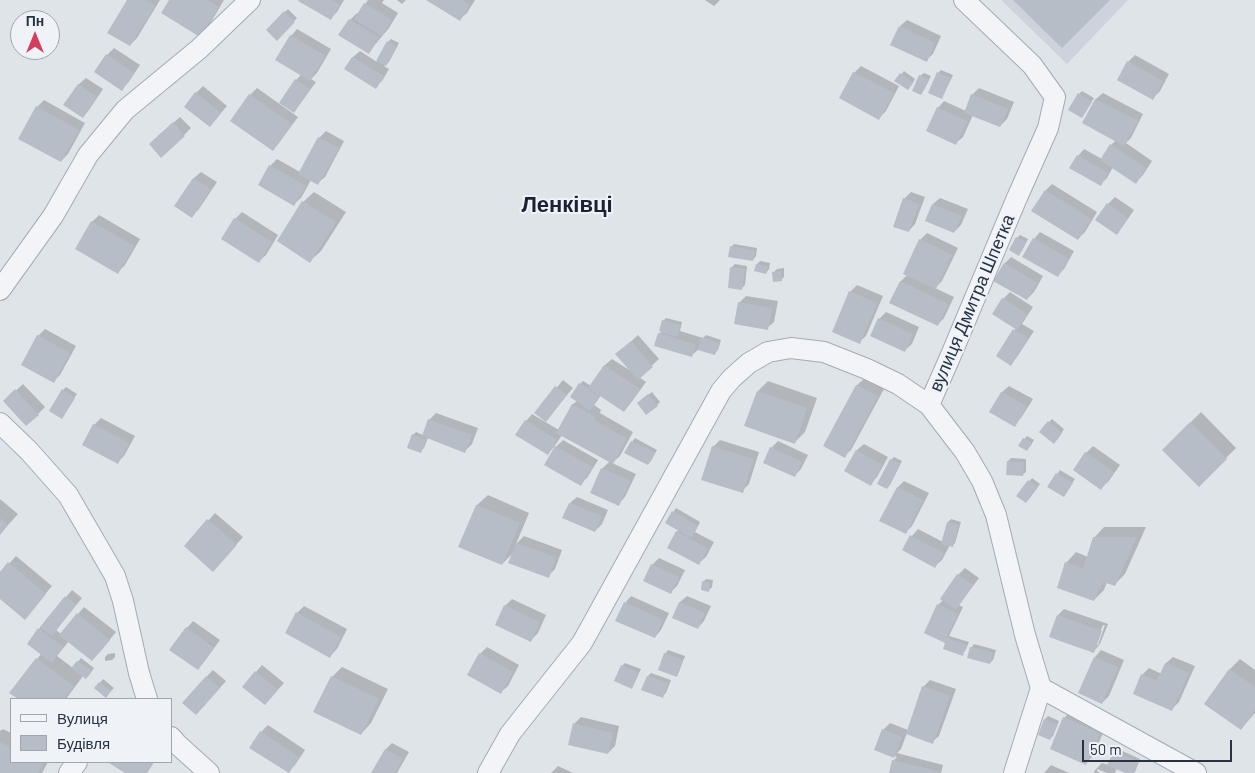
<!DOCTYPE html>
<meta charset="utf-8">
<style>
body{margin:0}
#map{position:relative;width:1255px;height:773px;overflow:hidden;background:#dfe4e9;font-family:Barlow,sans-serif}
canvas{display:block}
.legend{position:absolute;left:10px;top:698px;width:162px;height:65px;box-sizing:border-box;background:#eff3f7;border:1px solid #9fa6af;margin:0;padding:6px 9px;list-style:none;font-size:15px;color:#273242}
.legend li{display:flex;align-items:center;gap:10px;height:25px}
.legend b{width:25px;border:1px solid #9fa6af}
.north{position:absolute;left:10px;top:10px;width:50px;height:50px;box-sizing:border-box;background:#eff3f7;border:1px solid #9fa6af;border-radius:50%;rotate:0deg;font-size:14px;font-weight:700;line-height:20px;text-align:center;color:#273242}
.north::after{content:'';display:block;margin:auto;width:18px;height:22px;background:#d63c5e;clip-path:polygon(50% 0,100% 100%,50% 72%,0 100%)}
.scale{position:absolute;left:1082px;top:740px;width:150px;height:22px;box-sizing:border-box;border:2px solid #273242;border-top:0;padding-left:6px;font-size:15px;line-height:18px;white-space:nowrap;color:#273242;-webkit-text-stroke:4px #eff3f7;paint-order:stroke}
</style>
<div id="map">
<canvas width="1255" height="773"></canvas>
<ul class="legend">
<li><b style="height:6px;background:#f2f4f7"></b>Вулиця</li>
<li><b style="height:14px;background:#b6bdc7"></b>Будівля</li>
</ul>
<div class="north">Пн</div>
<div class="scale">50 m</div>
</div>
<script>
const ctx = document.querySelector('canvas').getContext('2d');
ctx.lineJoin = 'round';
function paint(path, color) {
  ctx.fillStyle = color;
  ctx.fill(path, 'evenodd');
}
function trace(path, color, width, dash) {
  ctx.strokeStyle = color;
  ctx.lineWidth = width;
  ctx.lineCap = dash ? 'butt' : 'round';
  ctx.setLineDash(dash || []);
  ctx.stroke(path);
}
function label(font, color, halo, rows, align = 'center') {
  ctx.font = font + ' Barlow,sans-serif';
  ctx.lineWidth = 4;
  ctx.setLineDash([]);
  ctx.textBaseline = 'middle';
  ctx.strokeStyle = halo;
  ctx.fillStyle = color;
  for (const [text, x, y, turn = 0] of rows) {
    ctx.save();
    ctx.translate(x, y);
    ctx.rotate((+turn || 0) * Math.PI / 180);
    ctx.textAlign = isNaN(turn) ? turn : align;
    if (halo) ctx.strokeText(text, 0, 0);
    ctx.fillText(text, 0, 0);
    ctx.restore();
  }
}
const built = new Path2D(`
 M 1001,0 L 1128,0 L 1067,64 Z`);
const shadow = new Path2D(`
 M 129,0 L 160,0 L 137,38 L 130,45 Z
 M 170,0 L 224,0 L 207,29 L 200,36 Z
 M 301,0 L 344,0 L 337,12 L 330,19 Z
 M 368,0 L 384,0 L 382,3 L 398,13 L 389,28 L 368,53 L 350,20 L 357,13 L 358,14 Z
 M 397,0 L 406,0 L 402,4 Z
 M 428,0 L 475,0 L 467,13 L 460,19 Z
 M 705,0 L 720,0 L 714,6 Z
 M 288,9 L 297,18 L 277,39 L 267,30 Z
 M 907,20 L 941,36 L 933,54 L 926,60 L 900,26 Z
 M 297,29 L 331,49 L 317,73 L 311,79 L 316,82 L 300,104 L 294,111 L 296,80 L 302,74 L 291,36 Z
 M 391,39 L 399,43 L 389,62 L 384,66 L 389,69 L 382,81 L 375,87 L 346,69 L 353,57 L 360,51 L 377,62 L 388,42 Z
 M 114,48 L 140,65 L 128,83 L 121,89 L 107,55 Z
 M 1135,55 L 1169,74 L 1160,91 L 1153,98 L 1119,79 L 1128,62 Z
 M 861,66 L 899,86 L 886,111 L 879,118 L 854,73 Z
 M 941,70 L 953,75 L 944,94 L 941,97 L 938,73 Z
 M 904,71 L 915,79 L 911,86 L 896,80 Z
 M 924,73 L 931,76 L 924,90 L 921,93 L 920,76 Z
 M 86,78 L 103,89 L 89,110 L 83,117 L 65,105 L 79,84 Z
 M 203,86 L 227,106 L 210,126 L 196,93 Z
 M 257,88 L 298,117 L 279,143 L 273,150 L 250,95 Z
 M 979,88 L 1014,102 L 1007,119 L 1000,126 L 973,115 L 963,137 L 956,143 L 938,108 L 944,101 L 966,111 L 972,95 Z
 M 1082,91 L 1094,98 L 1082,116 L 1079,94 Z
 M 1103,93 L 1143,114 L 1131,138 L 1126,143 L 1152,161 L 1143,175 L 1136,182 L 1113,167 L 1107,178 L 1100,185 L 1078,156 L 1084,149 L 1102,159 L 1111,145 L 1116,140 L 1083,123 L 1096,99 Z
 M 44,100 L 85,123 L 68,154 L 61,161 L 37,107 Z
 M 180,117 L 191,128 L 184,135 L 157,137 Z
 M 326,131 L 344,141 L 325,177 L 318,183 L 311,180 L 301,198 L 294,204 L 260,184 L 270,166 L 277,159 L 300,172 L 319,138 Z
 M 201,172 L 217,182 L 199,209 L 192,216 L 176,206 L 194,178 Z
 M 1052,184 L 1097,212 L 1085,232 L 1078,239 L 1046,190 Z
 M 314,192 L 346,212 L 321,251 L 310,261 L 278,241 L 303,202 Z
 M 911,192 L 925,197 L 915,224 L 909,231 L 904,199 Z
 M 1115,197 L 1134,210 L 1123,226 L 1116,233 L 1108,204 Z
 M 940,198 L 968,209 L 961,225 L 954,232 L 933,204 Z
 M 242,212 L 278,235 L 266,255 L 259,261 L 235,219 Z
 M 99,215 L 140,239 L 125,265 L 118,272 L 77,248 L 92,222 Z
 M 1040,232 L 1074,251 L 1064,269 L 1058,275 L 1034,239 Z
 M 927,233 L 958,248 L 942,281 L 935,288 L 954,297 L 944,318 L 937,325 L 891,303 L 901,281 L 907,275 L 920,240 Z
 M 1020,235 L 1028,239 L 1022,251 L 1019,254 L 1017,238 Z
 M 734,244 L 757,248 L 756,256 L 753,260 L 731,247 Z
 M 1011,257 L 1043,276 L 1034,292 L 1027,299 L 1004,264 Z
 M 760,261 L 770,263 L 769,269 L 766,273 L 757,264 Z
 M 735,264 L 747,266 L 745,285 L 742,288 L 732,267 Z
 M 784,268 L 784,277 L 781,280 L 774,272 L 777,269 Z
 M 857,285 L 883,296 L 866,336 L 859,342 L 850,292 Z
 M 1010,292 L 1033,307 L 1022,324 L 1034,331 L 1017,357 L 1010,364 L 998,356 L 1016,328 L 1003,299 Z
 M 746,296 L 778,301 L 774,322 L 767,328 L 739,303 Z
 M 886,312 L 919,327 L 912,344 L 905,350 L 879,319 Z
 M 666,318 L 682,322 L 680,331 L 703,338 L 706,335 L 721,340 L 718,350 L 715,353 L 699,349 L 692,355 L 659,334 L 662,331 L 663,321 Z
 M 45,329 L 76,346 L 60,375 L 54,381 L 38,336 Z
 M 638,335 L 659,359 L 639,377 L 646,382 L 630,404 L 624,411 L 601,395 L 594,405 L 601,410 L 600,413 L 633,432 L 620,456 L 612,463 L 636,474 L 625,497 L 618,504 L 602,469 L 610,461 L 562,435 L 554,447 L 548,453 L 526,421 L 532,414 L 559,430 L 573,404 L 577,401 L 580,384 L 583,381 L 591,386 L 605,365 L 612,359 L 631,371 L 624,348 Z
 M 864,379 L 884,389 L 851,450 L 844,456 L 825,445 L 857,385 Z
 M 563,380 L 573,388 L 546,420 L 536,413 Z
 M 768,381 L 817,398 L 805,432 L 795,442 L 758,391 Z
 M 23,384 L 45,407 L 38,414 L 5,401 Z
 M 1009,386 L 1033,399 L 1021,418 L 1014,425 L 991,411 L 1002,392 Z
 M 66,387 L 77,394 L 62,417 L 63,390 Z
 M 652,392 L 660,402 L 657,405 L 641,400 Z
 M 1201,412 L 1236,448 L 1199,485 L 1163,450 Z
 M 436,413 L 478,428 L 472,444 L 465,451 L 428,438 L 424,448 L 421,451 L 413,435 L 416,432 L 423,435 L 429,420 Z
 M 101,418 L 135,436 L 124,456 L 118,462 L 94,425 Z
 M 1052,419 L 1064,429 L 1057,440 L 1049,422 Z
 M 1027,436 L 1034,440 L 1030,447 L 1024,439 Z
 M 635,438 L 657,450 L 651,461 L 648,464 L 632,442 Z
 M 563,440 L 598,460 L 587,478 L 580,484 L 546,464 L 556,447 Z
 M 720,440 L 759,452 L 749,484 L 742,491 L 713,447 Z
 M 778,441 L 808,455 L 801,469 L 794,476 L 771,448 Z
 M 864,444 L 888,457 L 877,477 L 870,484 L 846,470 L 857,450 Z
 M 1093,446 L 1120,465 L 1108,482 L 1101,488 L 1074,470 L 1086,453 Z
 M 894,457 L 902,461 L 890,485 L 887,488 L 879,483 L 891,460 Z
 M 1011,458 L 1026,459 L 1026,472 L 1022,475 L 1008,461 Z
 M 1060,470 L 1075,479 L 1064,495 L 1049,487 Z
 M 1032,478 L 1040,484 L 1029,499 L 1018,495 Z
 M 904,481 L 929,493 L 912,526 L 905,533 L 898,487 Z
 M 488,495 L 529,513 L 516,544 L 524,536 L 562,550 L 555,569 L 548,576 L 514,552 L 502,564 L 460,546 L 477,505 Z
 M 577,497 L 608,510 L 602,524 L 595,531 L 570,503 Z
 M 0,499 L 18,514 L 0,534 Z
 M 676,508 L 700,522 L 695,532 L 714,542 L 706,557 L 699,563 L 677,532 L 679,529 L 667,522 Z
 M 215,513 L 243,537 L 220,563 L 186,546 Z
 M 951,519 L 961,522 L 955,543 L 952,546 L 950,545 L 942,560 L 935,566 L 904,550 L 912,536 L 918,529 L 943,542 L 948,522 Z
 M 1104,527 L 1146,527 L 1125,574 L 1114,585 L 1107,582 L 1104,590 L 1094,600 L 1066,563 L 1076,552 L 1088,557 L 1094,538 Z
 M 16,556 L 52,586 L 31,611 L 0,598 L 0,574 Z
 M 659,558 L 685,570 L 677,586 L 670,593 L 652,565 Z
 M 965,568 L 979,578 L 959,605 L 963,607 L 949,636 L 969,642 L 965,651 L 962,654 L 944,648 L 948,637 L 944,641 L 938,605 L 943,600 L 958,575 Z
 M 706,579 L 713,580 L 712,587 L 709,590 L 703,582 Z
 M 72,590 L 82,598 L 56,630 L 61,634 L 84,607 L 116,632 L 99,653 L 69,641 L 57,656 L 73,668 L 81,658 L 94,668 L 89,675 L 83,676 L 66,699 L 20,699 L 11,693 L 37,659 L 42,653 L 39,629 Z
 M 631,596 L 669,613 L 661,630 L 655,637 L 625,603 Z
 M 687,596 L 711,606 L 704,621 L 698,628 L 674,618 L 680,602 Z
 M 512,599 L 546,615 L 538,633 L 531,640 L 505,606 Z
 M 304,606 L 347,629 L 337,649 L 330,656 L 297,613 Z
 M 1064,609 L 1108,624 L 1100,644 L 1094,651 L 1058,615 ZM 1103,625 L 1105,625 L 1098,645 L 1095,645 Z
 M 193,621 L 220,640 L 204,662 L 198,669 L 187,628 Z
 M 974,644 L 996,650 L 993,660 L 990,663 L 971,648 Z
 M 487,647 L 519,665 L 508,686 L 501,692 L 480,654 Z
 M 668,650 L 685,656 L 679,672 L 676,676 L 665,654 Z
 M 1101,650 L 1124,660 L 1109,696 L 1102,703 L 1095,657 Z
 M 115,653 L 115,657 L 112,660 L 105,661 L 105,657 L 108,654 Z
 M 1173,657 L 1195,666 L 1179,702 L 1172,709 L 1142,675 L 1149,668 L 1162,674 L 1166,663 Z
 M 1240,659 L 1255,670 L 1255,713 L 1241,729 L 1206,704 L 1230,669 Z
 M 625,663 L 641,669 L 634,684 L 631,687 L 622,666 Z
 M 262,665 L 284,683 L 265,704 L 256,672 Z
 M 342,667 L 388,689 L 371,723 L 361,734 L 332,677 Z
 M 213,670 L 226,681 L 203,707 L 207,676 Z
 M 651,673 L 671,680 L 666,693 L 663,696 L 648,676 Z
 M 103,679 L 114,688 L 106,696 L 96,688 Z
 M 930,680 L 956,689 L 939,736 L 932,742 L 907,733 L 901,749 L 897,753 L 943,765 L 941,773 L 890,773 L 893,761 L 897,757 L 876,749 L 883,730 L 890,723 L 908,730 L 923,687 Z
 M 1071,711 L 1106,726 L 1093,756 L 1086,763 L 1064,718 Z
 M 1048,716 L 1059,721 L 1053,736 L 1050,739 L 1045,719 Z
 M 581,717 L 619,726 L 615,746 L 608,753 L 574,724 Z
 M 268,725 L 305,750 L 295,765 L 288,772 L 261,732 Z
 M 3,729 L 11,733 L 11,762 L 48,762 L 42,773 L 0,773 L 0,731 Z
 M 392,743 L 409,752 L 397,773 L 372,773 L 386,749 Z
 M 1118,749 L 1140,759 L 1135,772 L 1133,773 L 1128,773 L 1117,768 L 1115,773 L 1107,773 L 1097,769 L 1097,771 L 1100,773 L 1094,773 L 1095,770 L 1102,763 L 1108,765 L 1115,752 Z
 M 111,762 L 154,762 L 147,773 L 127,773 L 111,763 Z
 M 1051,765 L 1069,773 L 1044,773 Z
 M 558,766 L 573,773 L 551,773 Z`);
const building = new Path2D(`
 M 127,0 L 146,0 L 155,6 L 130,46 L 107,33 Z
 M 169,0 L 207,0 L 219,7 L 200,37 L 161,13 Z
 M 299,0 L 332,0 L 340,5 L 331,20 L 298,1 Z
 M 426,0 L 462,0 L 470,5 L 460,21 Z
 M 1013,0 L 1110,0 L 1062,48 Z
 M 364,3 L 392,20 L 382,36 L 354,19 Z
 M 284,11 L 295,22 L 277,41 L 266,30 Z
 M 349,19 L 379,38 L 369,54 L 338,35 Z
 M 899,26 L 935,43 L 927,62 L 890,45 Z
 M 290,35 L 325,56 L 310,81 L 275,60 Z
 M 387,41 L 397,47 L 386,66 L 376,61 Z
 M 106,54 L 134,73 L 122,91 L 94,72 Z
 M 352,57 L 384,76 L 376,89 L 344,69 Z
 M 1127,61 L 1163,81 L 1153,100 L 1117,80 Z
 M 853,72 L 894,93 L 879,120 L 839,98 Z
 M 937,72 L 950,78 L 942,99 L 928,93 Z
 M 900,73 L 913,83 L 908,90 L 894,81 Z
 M 919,75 L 929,80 L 921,95 L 912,91 Z
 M 295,79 L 310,89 L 294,113 L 279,103 Z
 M 78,84 L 97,97 L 83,118 L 63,105 Z
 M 195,92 L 221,113 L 210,127 L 184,107 Z
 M 1078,93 L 1092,102 L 1082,118 L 1068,110 Z
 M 249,94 L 292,124 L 273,151 L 230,121 Z
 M 971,94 L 1008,109 L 1000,127 L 964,113 Z
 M 1095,99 L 1138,121 L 1124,146 L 1082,123 Z
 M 36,106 L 79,130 L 61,162 L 18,139 Z
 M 937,107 L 967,121 L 956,145 L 926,131 Z
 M 173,122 L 185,136 L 161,158 L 149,144 Z
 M 318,137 L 339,148 L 318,185 L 298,174 Z
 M 1110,144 L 1146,168 L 1136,184 L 1100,160 Z
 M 1077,155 L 1108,173 L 1101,186 L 1069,168 Z
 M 269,165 L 306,186 L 294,206 L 258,185 Z
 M 193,178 L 211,189 L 192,218 L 174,206 Z
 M 1045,190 L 1091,219 L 1078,240 L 1031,211 Z
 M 903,198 L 919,204 L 909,232 L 893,227 Z
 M 302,201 L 336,222 L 310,263 L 277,241 Z
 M 1107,203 L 1128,218 L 1117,235 L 1095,220 Z
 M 932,204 L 962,216 L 954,233 L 925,221 Z
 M 234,218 L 272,242 L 259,263 L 221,239 Z
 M 91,221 L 134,246 L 118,274 L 75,249 Z
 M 1016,237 L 1026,242 L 1019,256 L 1009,250 Z
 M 1033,238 L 1069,259 L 1058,277 L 1022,257 Z
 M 919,239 L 952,255 L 936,289 L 903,274 Z
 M 730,246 L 755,251 L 753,261 L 728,257 Z
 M 1004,263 L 1037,283 L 1027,300 L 993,281 Z
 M 756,264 L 768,266 L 766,274 L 754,271 Z
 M 730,267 L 745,269 L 742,290 L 728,288 Z
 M 781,271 L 782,281 L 773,282 L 772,272 Z
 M 900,281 L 948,304 L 938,326 L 889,303 Z
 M 849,291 L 877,303 L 860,344 L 832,332 Z
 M 1002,298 L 1027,314 L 1017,330 L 992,314 Z
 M 738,302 L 772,308 L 768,330 L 734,324 Z
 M 878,318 L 913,334 L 905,352 L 870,336 Z
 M 662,320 L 680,325 L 677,337 L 659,331 Z
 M 1013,329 L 1028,338 L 1011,366 L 996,356 Z
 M 658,333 L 696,345 L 692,357 L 654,346 Z
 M 37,335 L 70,353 L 54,383 L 21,365 Z
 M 701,337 L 719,343 L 715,355 L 698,350 Z
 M 631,341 L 653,367 L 638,380 L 615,354 Z
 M 604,365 L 640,389 L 624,412 L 588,388 Z
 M 579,383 L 600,397 L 590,411 L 570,397 Z
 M 856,385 L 878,396 L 845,458 L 823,446 Z
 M 555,386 L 567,395 L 546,422 L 534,413 Z
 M 15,389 L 39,415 L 26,426 L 3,401 Z
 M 62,389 L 75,398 L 62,419 L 49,411 Z
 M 757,391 L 807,408 L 795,444 L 744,426 Z
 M 1001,392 L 1027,406 L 1015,427 L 989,412 Z
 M 648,394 L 658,406 L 646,415 L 637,403 Z
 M 572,404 L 596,417 L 594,420 L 627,439 L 613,464 L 556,433 Z
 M 428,419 L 472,435 L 465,453 L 422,436 Z
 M 525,420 L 557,440 L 548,455 L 515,435 Z
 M 1048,421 L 1062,433 L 1054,444 L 1039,432 Z
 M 1190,422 L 1227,459 L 1199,487 L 1162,450 Z
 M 93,424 L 129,443 L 118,464 L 82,445 Z
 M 412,434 L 426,440 L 421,453 L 407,448 Z
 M 1023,438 L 1032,443 L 1027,451 L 1018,446 Z
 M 631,441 L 655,453 L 648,465 L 624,453 Z
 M 555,446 L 592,467 L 581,486 L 544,465 Z
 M 712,446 L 753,459 L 743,493 L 701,480 Z
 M 770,447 L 802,462 L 795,477 L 763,463 Z
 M 856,450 L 882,465 L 871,486 L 844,471 Z
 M 1085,452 L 1114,472 L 1101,490 L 1073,470 Z
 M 890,459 L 900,464 L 887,489 L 877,484 Z
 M 1007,461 L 1024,462 L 1023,476 L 1006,475 Z
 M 601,468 L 630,481 L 619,506 L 590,493 Z
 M 1056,473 L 1073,483 L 1064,497 L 1047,487 Z
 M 1028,480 L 1038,487 L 1026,503 L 1016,496 Z
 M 897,487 L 923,500 L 906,534 L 879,521 Z
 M 569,503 L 602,516 L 595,532 L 562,518 Z
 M 476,505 L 520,523 L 502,565 L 458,547 Z
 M 672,511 L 698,526 L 691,538 L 665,523 Z
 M 0,518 L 8,525 L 0,535 Z
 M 207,519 L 237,545 L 213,572 L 184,546 Z
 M 947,522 L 958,525 L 953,547 L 941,544 Z
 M 676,531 L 708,549 L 699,565 L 667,548 Z
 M 910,535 L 944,553 L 935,568 L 902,550 Z
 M 1093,537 L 1137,537 L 1115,586 L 1103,582 L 1094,601 L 1057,588 L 1065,562 L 1083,569 Z
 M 516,543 L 556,557 L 549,578 L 508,563 Z
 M 8,562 L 46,594 L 25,620 L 0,599 L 0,572 Z
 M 651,564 L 679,577 L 671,594 L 643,581 Z
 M 957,574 L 973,585 L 956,610 L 940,599 Z
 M 702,581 L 710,583 L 709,592 L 701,590 Z
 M 65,596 L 76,605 L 52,636 L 40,627 Z
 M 624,602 L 663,620 L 655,638 L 615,621 Z
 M 679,602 L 705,613 L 698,629 L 672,618 Z
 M 937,604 L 958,614 L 946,638 L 966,645 L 963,656 L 943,649 L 945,643 L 924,633 Z
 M 504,605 L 540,622 L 531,642 L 495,625 Z
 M 296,612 L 341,637 L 330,658 L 285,633 Z
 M 77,613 L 110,640 L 92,661 L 59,635 Z
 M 1057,615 L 1102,631 L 1094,653 L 1049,637 Z
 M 186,627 L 214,648 L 198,670 L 169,650 Z
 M 38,628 L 63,647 L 52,663 L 27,644 Z
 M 970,647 L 993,653 L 990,664 L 967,658 Z
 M 479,653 L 513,672 L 501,694 L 467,675 Z
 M 664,653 L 683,660 L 677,677 L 658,670 Z
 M 1094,657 L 1118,667 L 1102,704 L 1078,693 Z
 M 36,658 L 74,686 L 64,699 L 18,699 L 9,693 Z
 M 77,661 L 92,671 L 86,679 L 71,668 Z
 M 1165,663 L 1189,673 L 1172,711 L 1133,694 L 1141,674 L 1157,681 Z
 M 621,665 L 639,673 L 632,689 L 614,681 Z
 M 1229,669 L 1255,687 L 1255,710 L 1241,730 L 1204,704 Z
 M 255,671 L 278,690 L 265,705 L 242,687 Z
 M 206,676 L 220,688 L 196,715 L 182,703 Z
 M 331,676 L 379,699 L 361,735 L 313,712 Z
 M 647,676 L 668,683 L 663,698 L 641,690 Z
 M 99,682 L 111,691 L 106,698 L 94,688 Z
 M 922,686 L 950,696 L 933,744 L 906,734 Z
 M 1063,717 L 1100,733 L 1086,765 L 1050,749 Z
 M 1044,719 L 1057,724 L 1050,740 L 1038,735 Z
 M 573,723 L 613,733 L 608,754 L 568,745 Z
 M 882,729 L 902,737 L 894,758 L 874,750 Z
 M 260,731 L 299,757 L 289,773 L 249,748 Z
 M 0,742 L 11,748 L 11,762 L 41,762 L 43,763 L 38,773 L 0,773 Z
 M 385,749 L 403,759 L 395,773 L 371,773 Z
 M 1114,751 L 1138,762 L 1133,773 L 1125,773 L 1107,765 Z
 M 892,760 L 940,772 L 940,773 L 889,773 Z
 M 110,762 L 150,762 L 152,763 L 146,773 L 125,773 L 109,763 Z`);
const street = new Path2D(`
 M 0,290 L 53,216 L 88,155 L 125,110 L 199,49 L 250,0
 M 929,405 L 951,355 L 1016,200 L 1048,128 L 1055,97 L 1032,65 L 964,0
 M 0,423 L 29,451 L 68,495 L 115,576 L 123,601 L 139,673 L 147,699
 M 171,737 L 177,744 L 209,773
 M 69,773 L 77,762
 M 488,773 L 510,734 L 582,643 L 721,391 L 732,378 L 749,363 L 768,352 L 791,348 L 824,352 L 867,369 L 898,384 L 929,405 L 965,452 L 982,481 L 996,515 L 1025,635 L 1041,688 L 1196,773
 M 1014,773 L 1041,688`);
const streetNames = [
 ["вулиця Дмитра Шпетка",972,303,-67]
];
const districtNames = [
 ["Ленківці",567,205]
];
paint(built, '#cdd3dc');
paint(shadow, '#0003');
paint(building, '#b6bdc7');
trace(street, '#a4abb4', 22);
trace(street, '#f2f4f7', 20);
label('18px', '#273242', '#eff3f7', streetNames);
label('bold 22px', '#192332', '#eff3f7', districtNames);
</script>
